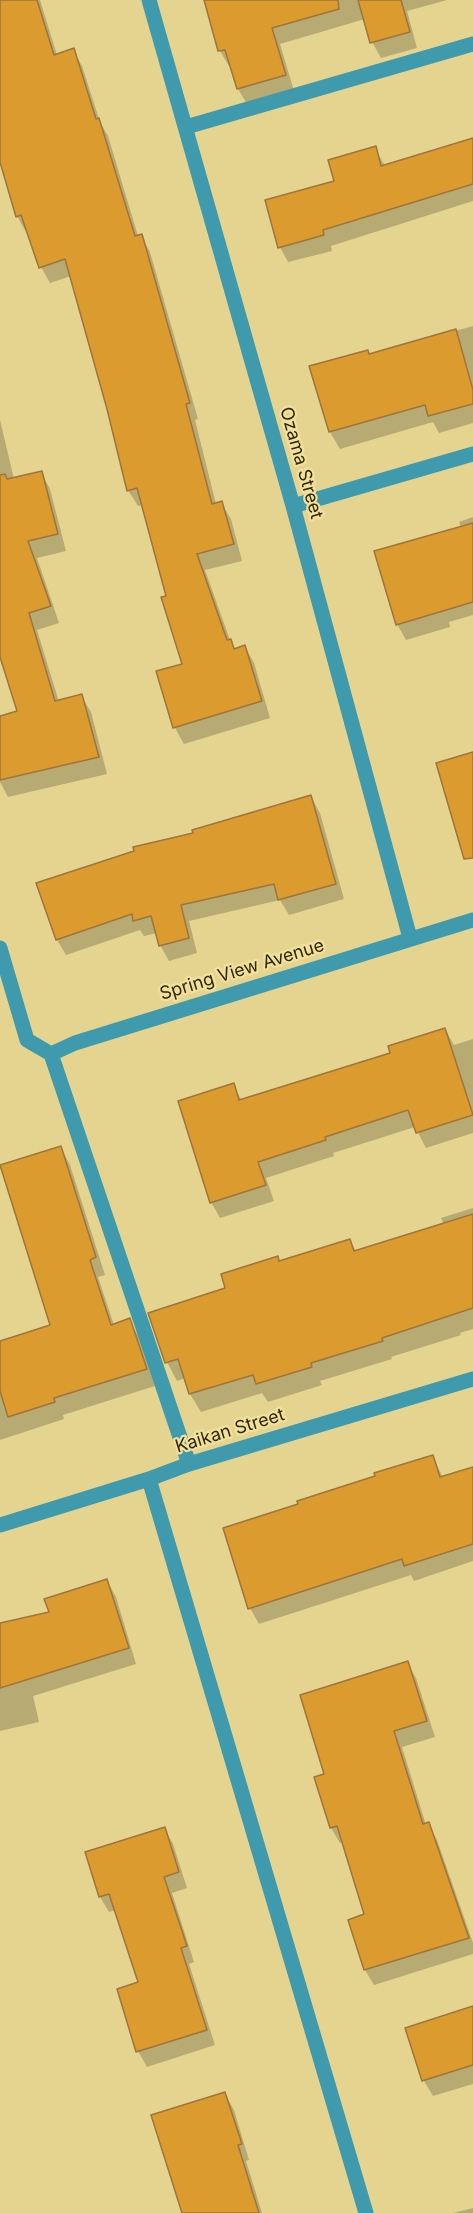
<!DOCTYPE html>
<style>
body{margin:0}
canvas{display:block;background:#e5d48f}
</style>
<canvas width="473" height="2213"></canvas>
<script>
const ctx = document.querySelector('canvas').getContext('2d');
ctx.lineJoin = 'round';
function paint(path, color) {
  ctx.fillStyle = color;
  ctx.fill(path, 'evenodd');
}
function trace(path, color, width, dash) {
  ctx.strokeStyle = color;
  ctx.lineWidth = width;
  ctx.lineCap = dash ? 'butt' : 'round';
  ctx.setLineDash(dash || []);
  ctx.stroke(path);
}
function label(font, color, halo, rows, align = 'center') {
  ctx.font = font + ' Inter,sans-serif';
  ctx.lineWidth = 4.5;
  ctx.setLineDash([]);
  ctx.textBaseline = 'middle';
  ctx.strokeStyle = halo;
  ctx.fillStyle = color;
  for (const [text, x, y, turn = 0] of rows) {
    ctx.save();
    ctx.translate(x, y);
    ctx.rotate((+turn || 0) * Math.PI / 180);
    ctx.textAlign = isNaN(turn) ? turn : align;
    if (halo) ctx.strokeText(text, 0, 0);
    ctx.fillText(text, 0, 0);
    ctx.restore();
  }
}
const shadow = new Path2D(`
 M 0,0 L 40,0 L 57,55 L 73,50 L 82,66 L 100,122 L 108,136 L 138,236 L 141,235 L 150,252 L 198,419 L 195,420 L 216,504 L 221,503 L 231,519 L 242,561 L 205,570 L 230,640 L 236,650 L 245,647 L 254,663 L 270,718 L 184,744 L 175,728 L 158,672 L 183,665 L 168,597 L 143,505 L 138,506 L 128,490 L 108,409 L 71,276 L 50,283 L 41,267 L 29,232 L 26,232 L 17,216 L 0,157 Z
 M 225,0 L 447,0 L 407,11 L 417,48 L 381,58 L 372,42 L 365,19 L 280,44 L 294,91 L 247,104 L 238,89 L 231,66 L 229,66 L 220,51 L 207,5 Z
 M 473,139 L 473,201 L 331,246 L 332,251 L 288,262 L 280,247 L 336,182 L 375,148 L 385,166 Z
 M 473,326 L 473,423 L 439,433 L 433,422 L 340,449 L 330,432 L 311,367 L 370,355 Z
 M 0,420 L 14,479 L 41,472 L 50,489 L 66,551 L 37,558 L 59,623 L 37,630 L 59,702 L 81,696 L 91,712 L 107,774 L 8,797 L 0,782 L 0,718 L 19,713 L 0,652 Z
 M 473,517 L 473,615 L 449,622 L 450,627 L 406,640 L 397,624 L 461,528 L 459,522 Z
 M 311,797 L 320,813 L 344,899 L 289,915 L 280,900 L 189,921 L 197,953 L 169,961 L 160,945 L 157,933 L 144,936 L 140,930 L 66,955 L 57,940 L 38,884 Z
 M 445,1029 L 454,1045 L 473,1039 L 473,1133 L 426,1148 L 415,1127 L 333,1153 L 334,1156 L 266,1178 L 274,1201 L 220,1218 L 211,1202 L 233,1085 L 242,1101 L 392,1054 Z
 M 61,1148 L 70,1165 L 105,1275 L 98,1277 L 114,1325 L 129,1320 L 139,1337 L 155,1386 L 63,1415 L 64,1419 L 0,1440 L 0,1343 L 52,1326 L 0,1167 Z
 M 473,1208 L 473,1329 L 460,1333 L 461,1335 L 391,1357 L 392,1359 L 320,1381 L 322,1385 L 268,1402 L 262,1393 L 201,1412 L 190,1394 L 185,1378 L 177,1381 L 167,1362 L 227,1289 L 279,1262 L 350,1241 L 356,1252 L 444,1225 L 441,1218 Z
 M 433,1457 L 443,1478 L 473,1469 L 473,1561 L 414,1581 L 411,1575 L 259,1624 L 250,1608 L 300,1505 Z
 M 107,1581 L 116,1597 L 136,1664 L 33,1696 L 39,1722 L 0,1731 L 0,1625 L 50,1613 Z
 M 407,1663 L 416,1678 L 435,1737 L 402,1747 L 426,1825 L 428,1824 L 437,1840 L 473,1943 L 473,1954 L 374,1985 L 365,1970 L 349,1921 L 366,1915 L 344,1842 L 340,1843 L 331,1828 L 316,1778 L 326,1775 Z
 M 164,1828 L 173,1844 L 187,1888 L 172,1893 L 194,1962 L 189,1964 L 215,2045 L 147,2067 L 138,2051 L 140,1983 L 116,1910 L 109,1912 L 100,1897 L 86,1853 Z
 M 473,2010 L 473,2084 L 433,2096 L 424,2081 L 407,2029 Z
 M 225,2094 L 234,2110 L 249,2160 L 246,2161 L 262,2213 L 182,2213 L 153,2116 Z
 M 473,2208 L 473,2213 L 453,2213 Z`);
const building = new Path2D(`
 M 0,0 L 37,0 L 54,55 L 74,48 L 96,119 L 99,118 L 135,236 L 142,234 L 190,403 L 186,404 L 212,504 L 222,501 L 234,544 L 197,554 L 227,640 L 231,639 L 234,649 L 245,645 L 262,701 L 173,728 L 156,671 L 182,664 L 161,597 L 166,596 L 137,488 L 127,491 L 107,409 L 65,259 L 39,268 L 21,215 L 16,217 L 0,162 Z
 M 204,0 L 338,0 L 339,9 L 272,28 L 286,75 L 237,89 L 225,50 L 218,51 Z
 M 358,0 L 401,0 L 410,32 L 370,43 Z
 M 473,138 L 473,184 L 323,230 L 324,235 L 278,248 L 265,200 L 334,181 L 328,160 L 376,146 L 381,166 Z
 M 456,329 L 473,390 L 473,404 L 428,416 L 425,405 L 329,432 L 309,366 L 368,350 L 369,354 Z
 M 42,471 L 58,534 L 28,541 L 51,606 L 29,613 L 55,701 L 82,694 L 99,757 L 0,780 L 0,716 L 17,711 L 0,657 L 0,475 L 5,474 L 7,479 Z
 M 473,523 L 473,602 L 396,625 L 374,551 Z
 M 473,752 L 473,858 L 464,859 L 436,763 Z
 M 311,795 L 336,884 L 278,900 L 274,884 L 181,905 L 189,938 L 159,946 L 151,916 L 133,921 L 132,914 L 56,940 L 36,883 L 134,851 L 133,847 L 193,833 L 192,830 Z
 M 445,1028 L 473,1115 L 416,1133 L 408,1110 L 325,1137 L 326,1140 L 258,1162 L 266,1185 L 210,1203 L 178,1101 L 234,1083 L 239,1100 L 390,1053 L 388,1046 Z
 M 61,1146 L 96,1257 L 90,1260 L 111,1325 L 130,1318 L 147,1369 L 54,1398 L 55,1402 L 8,1417 L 0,1391 L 0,1341 L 50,1325 L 0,1165 Z
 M 473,1214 L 473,1308 L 382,1338 L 383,1341 L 311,1363 L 312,1367 L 256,1384 L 253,1375 L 189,1394 L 178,1359 L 165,1363 L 148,1313 L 225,1288 L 221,1274 L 278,1256 L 279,1261 L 350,1239 L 354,1251 Z
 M 433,1455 L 440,1477 L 473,1467 L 473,1544 L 404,1566 L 402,1559 L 248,1609 L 223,1528 L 298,1504 L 297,1501 L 375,1476 L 374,1473 Z
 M 107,1579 L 129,1648 L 0,1688 L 0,1623 L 49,1612 L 44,1599 Z
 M 408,1661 L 427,1721 L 394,1731 L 423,1824 L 429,1822 L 469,1938 L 364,1970 L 348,1920 L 364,1914 L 337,1826 L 330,1828 L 314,1777 L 324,1774 L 300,1695 Z
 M 165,1827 L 179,1872 L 164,1877 L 187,1946 L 181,1948 L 207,2030 L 136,2052 L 117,1989 L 138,1982 L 109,1894 L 99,1897 L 85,1852 Z
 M 473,2006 L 473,2065 L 422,2081 L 405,2028 Z
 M 225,2092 L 242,2144 L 238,2145 L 259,2213 L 182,2213 L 151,2115 Z`);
const minor = new Path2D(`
 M 149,0 L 293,506 L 410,938
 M 186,127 L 473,44
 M 293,506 L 473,454
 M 0,948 L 27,1040 L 51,1054 L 75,1043 L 473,920
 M 51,1054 L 189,1464
 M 149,1479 L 366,2213
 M 0,1525 L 149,1479 L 189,1464 L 473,1379`);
const streetNames = [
 ["Ozama Street",301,463,74],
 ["Spring View Avenue",242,970,-17],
 ["Kaikan Street",230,1431,-17]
];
paint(shadow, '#0003');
paint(building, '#dc9b2e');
trace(building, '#9c763c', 1.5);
trace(minor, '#3f9aae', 15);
label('18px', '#2f280c', '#f2e19c', streetNames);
</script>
